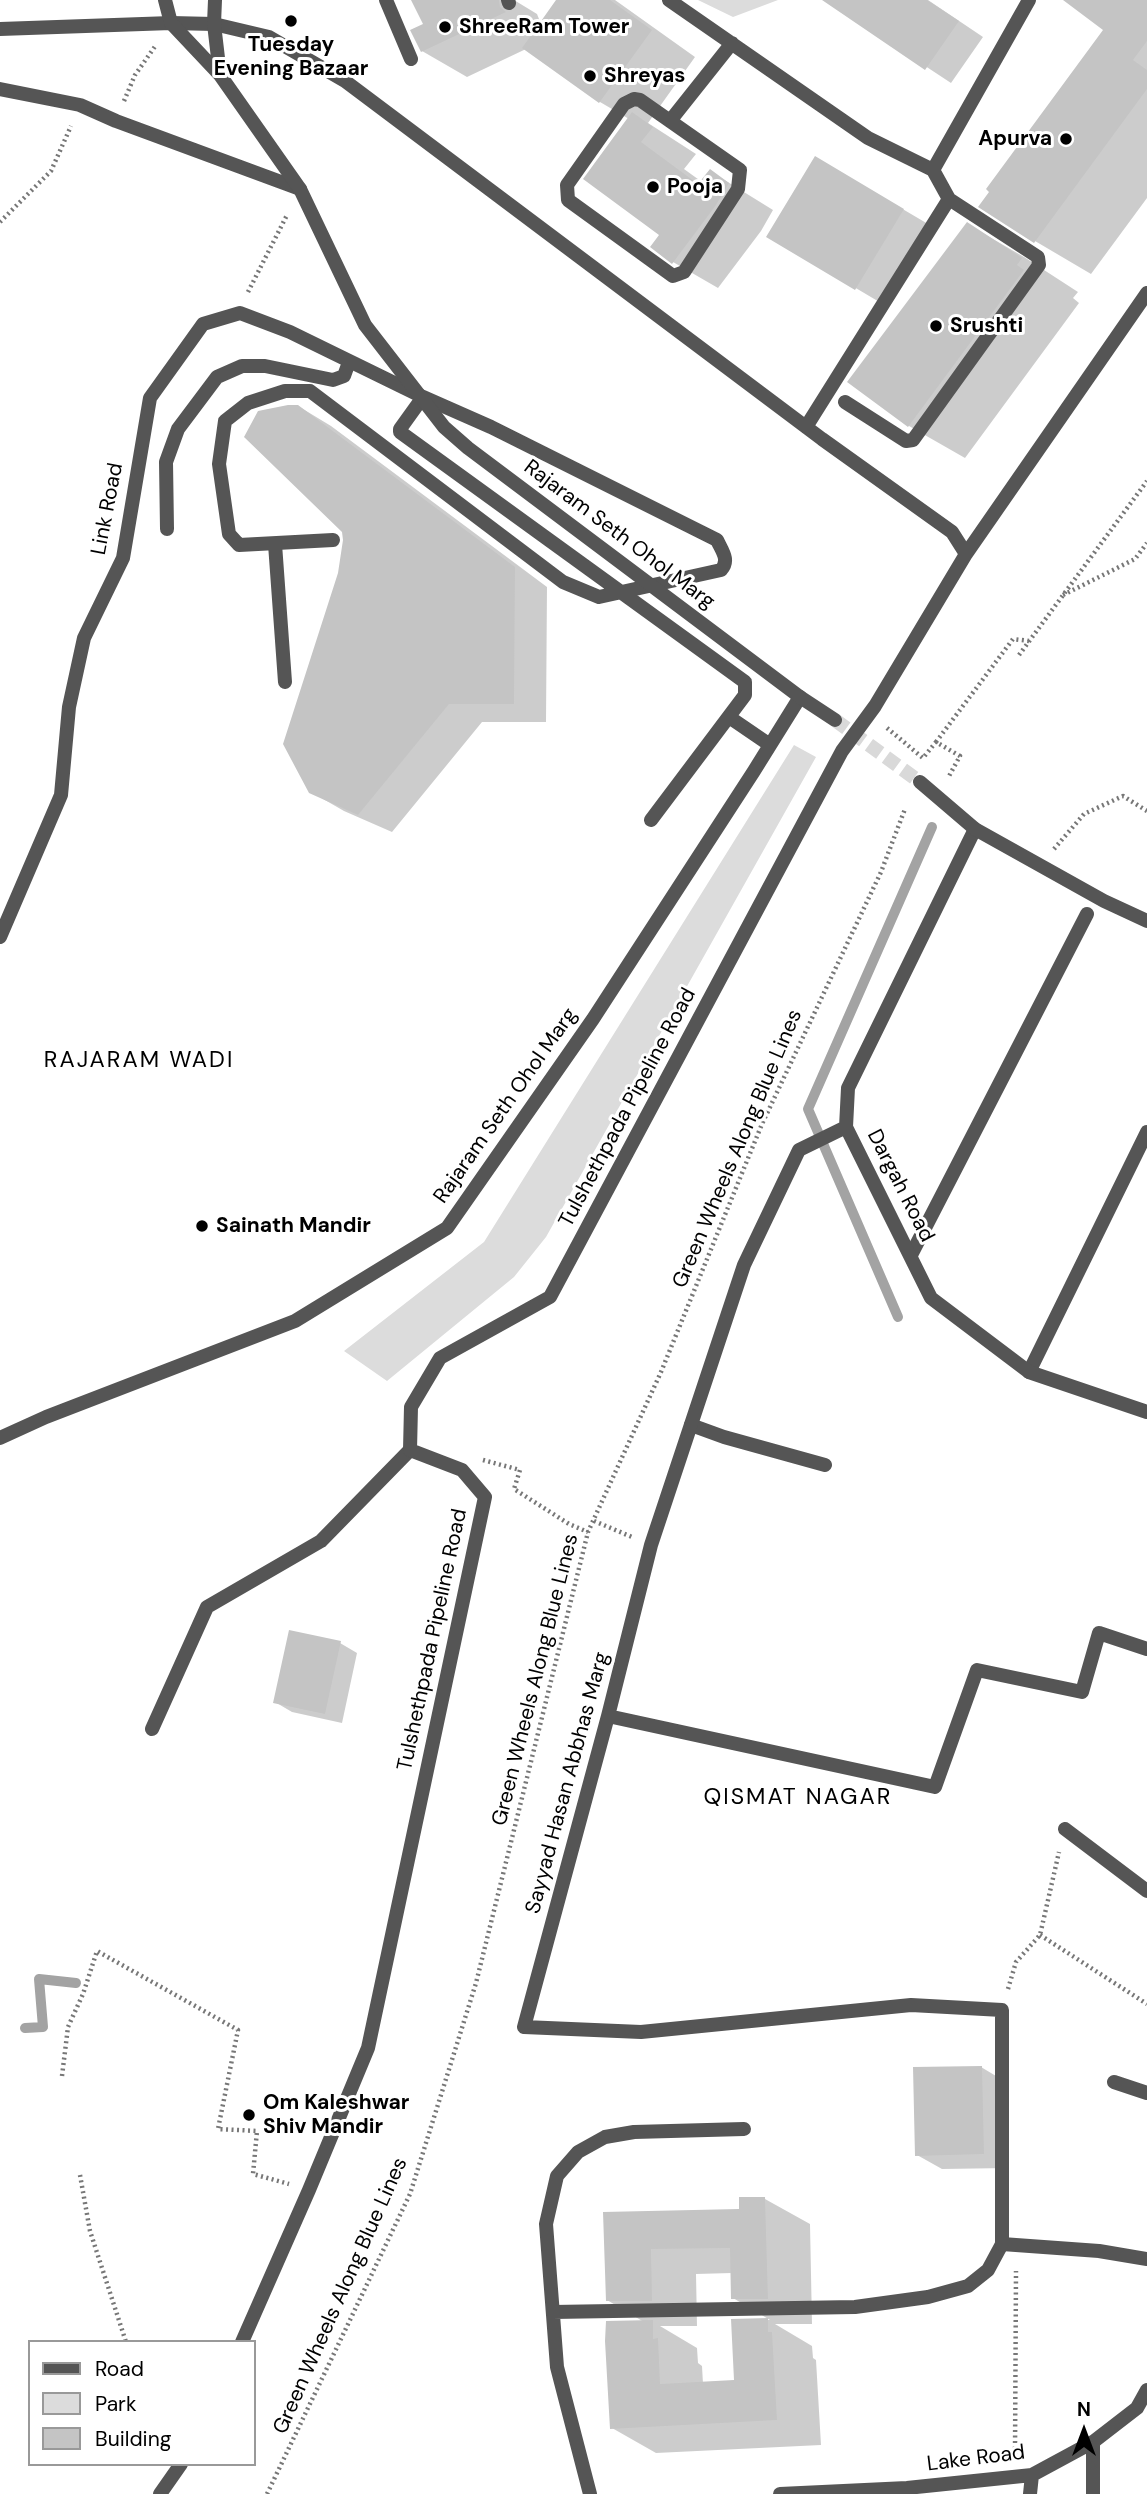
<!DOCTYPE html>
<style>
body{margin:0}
#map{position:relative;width:1147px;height:2494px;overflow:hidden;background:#fff;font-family:"DM Sans",sans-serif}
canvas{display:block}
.legend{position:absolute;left:28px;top:2340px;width:228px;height:126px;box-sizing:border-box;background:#fff;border:2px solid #999;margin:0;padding:9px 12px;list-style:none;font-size:21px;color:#000}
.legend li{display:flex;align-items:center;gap:14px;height:35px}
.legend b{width:35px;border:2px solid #999}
.north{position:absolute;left:1049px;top:2396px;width:70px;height:70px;-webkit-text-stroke:5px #fff;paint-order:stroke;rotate:0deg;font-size:19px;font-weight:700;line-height:28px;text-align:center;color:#000}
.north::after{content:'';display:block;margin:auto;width:24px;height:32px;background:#000;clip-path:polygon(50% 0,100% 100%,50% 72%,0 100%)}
</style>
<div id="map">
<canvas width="1147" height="2494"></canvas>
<ul class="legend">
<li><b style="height:9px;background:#555"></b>Road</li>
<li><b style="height:19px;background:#dcdcdc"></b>Park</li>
<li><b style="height:19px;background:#c4c4c4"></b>Building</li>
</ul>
<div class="north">N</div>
</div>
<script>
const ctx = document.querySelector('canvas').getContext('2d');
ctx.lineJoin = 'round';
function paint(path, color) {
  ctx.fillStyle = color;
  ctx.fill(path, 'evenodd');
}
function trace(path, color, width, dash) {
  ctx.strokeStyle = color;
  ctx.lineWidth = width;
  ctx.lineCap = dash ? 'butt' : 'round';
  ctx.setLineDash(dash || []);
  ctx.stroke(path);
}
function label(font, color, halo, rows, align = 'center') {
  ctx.font = font + ' "DM Sans",sans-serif';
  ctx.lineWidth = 6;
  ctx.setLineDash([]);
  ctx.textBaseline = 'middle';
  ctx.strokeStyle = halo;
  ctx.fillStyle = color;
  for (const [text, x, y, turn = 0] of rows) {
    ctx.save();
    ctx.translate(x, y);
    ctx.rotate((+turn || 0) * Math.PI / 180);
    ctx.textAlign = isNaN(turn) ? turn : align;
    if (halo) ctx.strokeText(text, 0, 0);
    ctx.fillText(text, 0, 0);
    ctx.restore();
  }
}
const green = new Path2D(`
 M 698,0 L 778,0 L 733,17 Z
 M 794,745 L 816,757 L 546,1237 L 514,1277 L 387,1381 L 344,1351 L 484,1242 Z`);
const shadow = new Path2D(`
 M 413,0 L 514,0 L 537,14 L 541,24 L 558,0 L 615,0 L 695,57 L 648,123 L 696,154 L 684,169 L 702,182 L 710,171 L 773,210 L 761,231 L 718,288 L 673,262 L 662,235 L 629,119 L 600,102 L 526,49 L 467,77 L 422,51 L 425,25 Z
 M 825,0 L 928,0 L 983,37 L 951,83 Z
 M 1090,0 L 1147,0 L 1147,198 L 1091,274 L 1035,241 L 1106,29 Z
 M 816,158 L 928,224 L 881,303 L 768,236 Z
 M 967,224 L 1024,257 L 1078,292 L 1073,298 L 1079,303 L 965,458 L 909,426 L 849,382 Z
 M 298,406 L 331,426 L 547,587 L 546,722 L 482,722 L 392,832 L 344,811 L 311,792 L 344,539 L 344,531 Z
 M 340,1643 L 357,1653 L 342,1723 L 292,1712 L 275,1702 Z
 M 981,2067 L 1006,2082 L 1009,2168 L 942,2169 L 917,2155 Z
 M 765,2199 L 810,2224 L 812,2324 L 775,2324 L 812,2346 L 813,2358 L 816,2360 L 821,2445 L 656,2453 L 612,2428 L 644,2322 L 607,2300 L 605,2214 L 741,2211 ZM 732,2273 L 733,2298 L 770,2320 L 733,2320 L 736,2382 L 703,2384 L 702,2366 L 698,2363 L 697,2348 L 660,2326 L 697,2326 L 696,2274 Z`);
const stream = new Path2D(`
 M 898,1317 L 808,1109 L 932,827
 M 25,2028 L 43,2027 L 39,1979 L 76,1983`);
const building = new Path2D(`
 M 411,0 L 499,0 L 500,7 L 506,12 L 421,52 L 410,30 L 423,24 Z
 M 556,0 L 610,0 L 652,30 L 599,103 L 522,48 Z
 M 822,0 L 927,0 L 959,21 L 925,70 Z
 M 1063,0 L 1147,0 L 1147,41 L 1133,60 L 1147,70 L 1147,89 L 1034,243 L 978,207 L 989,192 L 986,189 L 1103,30 Z
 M 632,112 L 653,127 L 641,142 L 698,184 L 710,169 L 729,183 L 716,205 L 672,264 L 650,247 L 659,235 L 583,179 Z
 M 815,156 L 904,209 L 855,290 L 766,237 Z
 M 967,222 L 1022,258 L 1017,265 L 1024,270 L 908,427 L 847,382 Z
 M 288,405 L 298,405 L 515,567 L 514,704 L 449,704 L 358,815 L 309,793 L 283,744 L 338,573 L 343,540 L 342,532 L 244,437 L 258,411 Z
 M 289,1630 L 341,1641 L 325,1714 L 273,1703 Z
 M 982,2066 L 984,2154 L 915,2156 L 913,2067 Z
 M 739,2197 L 765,2197 L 768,2299 L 731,2299 L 730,2248 L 651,2249 L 652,2301 L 606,2301 L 603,2212 L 739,2209 Z
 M 768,2318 L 768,2332 L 772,2332 L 777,2420 L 610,2429 L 605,2341 L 606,2321 L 653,2320 L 653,2339 L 658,2338 L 660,2384 L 734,2380 L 731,2319 Z`);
const tertiaryTunnel = new Path2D(`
 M 835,720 L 920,782`);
const path = new Path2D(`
 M 124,101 L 135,75 L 156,45
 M 0,222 L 51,171 L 71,126
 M 248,292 L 287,215
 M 1063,595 L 1135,559 L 1147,543
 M 1019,655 L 1147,481
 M 887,728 L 923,758 L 936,742 L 960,756 L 948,778
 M 936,742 L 1013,639 L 1029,641
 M 1054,849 L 1084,814 L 1123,796 L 1147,811
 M 483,1460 L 520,1470 L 514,1489 L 569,1524 L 588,1532
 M 594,1521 L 632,1537
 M 1040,1935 L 1147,2004
 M 1008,1989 L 1016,1962 L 1040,1935 L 1059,1852
 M 62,2076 L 68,2027 L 83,1994 L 97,1951 L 238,2030 L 218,2129 L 257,2131 L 253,2174 L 289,2184
 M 80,2175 L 90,2231 L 126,2342
 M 1015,2454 L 1016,2271
 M 267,2494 L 410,2194 L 476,1983 L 588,1532 L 661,1372 L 762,1124 L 881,872 L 905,809`);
const service = new Path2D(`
 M 911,1255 L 1087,914
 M 1029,1372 L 1147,1132
 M 691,1425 L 724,1437 L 825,1465
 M 152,1729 L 207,1607 L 321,1541 L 410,1450
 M 553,2312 L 855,2307 L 928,2297 L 968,2286 L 988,2270 L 1002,2244
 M 590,2494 L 557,2367 L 546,2224 L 557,2176 L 578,2152 L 605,2137 L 634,2132 L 744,2129`);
const minor = new Path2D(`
 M 386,0 L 411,59
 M 508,0 L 509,3
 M 669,0 L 868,138 L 933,170 L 949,199 L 806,427
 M 0,29 L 171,23 L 214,24 L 269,37 L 345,81 L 822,439 L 952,532 L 966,554
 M 0,89 L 80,105 L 116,121 L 300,189
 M 670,121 L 740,170 L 738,189 L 684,272 L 673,276 L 568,200 L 567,185 L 624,104 L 634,99 L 640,100 L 670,121 L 732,43
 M 933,170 L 1029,0
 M 423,397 L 400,429 L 400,432 L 745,682 L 745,695 L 651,820
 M 845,402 L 906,441 L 913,440 L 1039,265 L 1038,257 L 949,199
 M 167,529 L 166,462 L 178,429 L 217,377 L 242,366 L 265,366 L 333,380 L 344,376 L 349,362
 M 275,544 L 285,682
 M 729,717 L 770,745
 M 975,829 L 848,1088 L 846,1127 L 931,1298 L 1029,1372 L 1147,1412
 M 0,937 L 61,795 L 69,707 L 84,638 L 123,558 L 150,398 L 203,324 L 240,313 L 290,332 L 423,397 L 491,427 L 717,540 C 722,551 730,560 721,570 L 599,597 L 563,582 L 310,391 L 285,391 L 248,403 L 225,421 L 219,464 L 229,534 L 239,545 L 333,540
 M 846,1127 L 799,1150 L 744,1265 L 651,1545 L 608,1716 L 524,2027 L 641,2032 L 911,2005 L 1002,2010 L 1002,2244 L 1099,2251 L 1147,2259
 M 0,1438 L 46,1417 L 295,1321 L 447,1228 L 593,1019 L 754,771 L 800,697
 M 608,1716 L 935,1787 L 977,1670 L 1082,1692 L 1099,1633 L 1147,1649
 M 1065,1829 L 1147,1891
 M 1114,2082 L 1147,2093
 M 242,2342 L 309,2190 L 368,2048 L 485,1497 L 462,1470 L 410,1450 L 411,1407 L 440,1358 L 550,1297 L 842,751 L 875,706 L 966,554 L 1147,293
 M 1093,2442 L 1093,2494
 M 160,2494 L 181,2464
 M 780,2494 L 907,2488 L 1032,2475 L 1093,2442 L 1137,2408 L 1147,2390
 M 1030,2494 L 1032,2475`);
const tertiary = new Path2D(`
 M 165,0 L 171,23 L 220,75 L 300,189 L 365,325 L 444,427 L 468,448 L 800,697 L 835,720
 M 215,0 L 214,24 L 220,75
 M 920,782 L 975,829 L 1104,901 L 1147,921`);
const markers = [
 [291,21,7,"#000"],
 [445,27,7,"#000"],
 [590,76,7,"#000"],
 [1066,139,7,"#000"],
 [653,187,7,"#000"],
 [936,326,7,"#000"],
 [202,1226,7,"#000"],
 [249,2115,7,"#000"]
];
const poiNames = [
 ["ShreeRam Tower",459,27],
 ["Tuesday",291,45,"center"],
 ["Evening Bazaar",291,69,"center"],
 ["Shreyas",604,76],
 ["Apurva",1052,139,"right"],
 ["Pooja",667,187],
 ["Srushti",950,326],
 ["Sainath Mandir",216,1226],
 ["Om Kaleshwar",263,2103],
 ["Shiv Mandir",263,2127]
];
const streetNames = [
 ["Link Road",108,509,-79],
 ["Rajaram Seth Ohol Marg",619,535,37],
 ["Rajaram Seth Ohol Marg",506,1106,-55],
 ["Tulshethpada Pipeline Road",628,1108,-62],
 ["Green Wheels Along Blue Lines",738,1149,-67],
 ["Dargah Road",900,1186,63],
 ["Tulshethpada Pipeline Road",433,1640,-78],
 ["Green Wheels Along Blue Lines",536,1680,-76],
 ["Sayyad Hasan Abbhas Marg",568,1783,-75],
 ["Green Wheels Along Blue Lines",341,2296,-66],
 ["Lake Road",976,2459,-7]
];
const neighbourhoodNames = [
 ["RAJARAM WADI",139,1061],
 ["QISMAT NAGAR",798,1798]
];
paint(green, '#dcdcdc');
paint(shadow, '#0003');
trace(stream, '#a3a3a3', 10);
paint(building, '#c4c4c4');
trace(tertiaryTunnel, '#d9d9d9', 14, [14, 7]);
trace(path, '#777', 4.5, [2, 3.5]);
trace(service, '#555', 14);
trace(minor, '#555', 14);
trace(tertiary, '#555', 14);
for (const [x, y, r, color] of markers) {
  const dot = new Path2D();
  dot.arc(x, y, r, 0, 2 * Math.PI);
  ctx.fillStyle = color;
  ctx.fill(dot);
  trace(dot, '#fff', 2.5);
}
label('bold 21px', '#000', '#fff', poiNames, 'left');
label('21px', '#000', '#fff', streetNames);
ctx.letterSpacing = '2px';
label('23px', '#000', '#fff', neighbourhoodNames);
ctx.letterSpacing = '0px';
</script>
